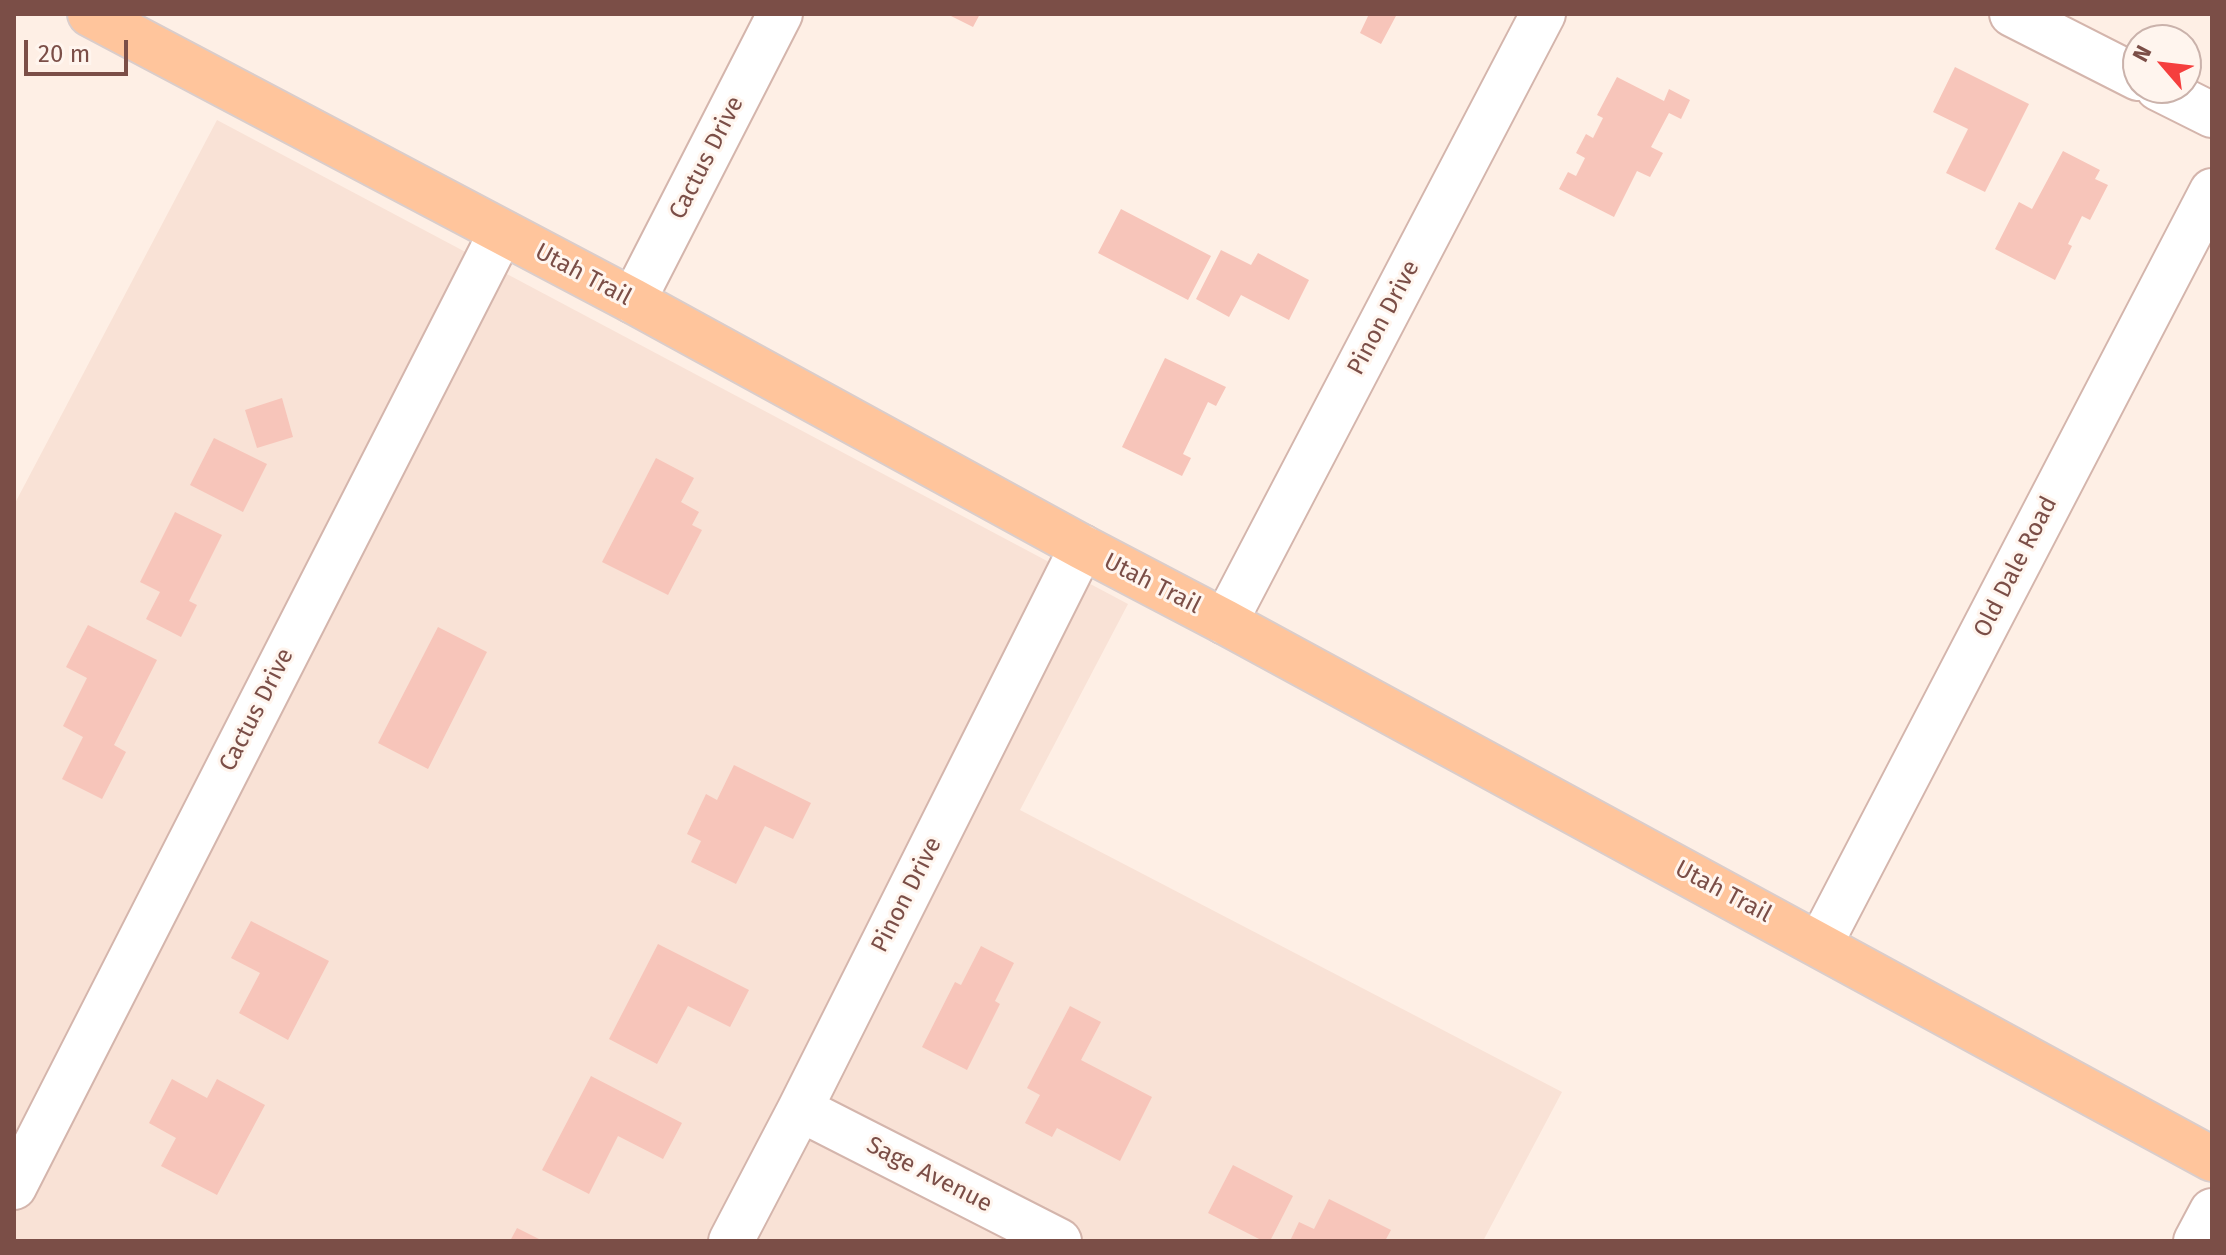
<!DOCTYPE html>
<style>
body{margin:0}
#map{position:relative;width:2226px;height:1255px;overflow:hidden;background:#feefe5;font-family:"Fira Sans",sans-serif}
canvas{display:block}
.frame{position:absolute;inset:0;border:16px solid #7b4e47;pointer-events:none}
.north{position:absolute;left:2122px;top:24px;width:80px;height:80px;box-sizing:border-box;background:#fff5ee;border:2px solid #cab2ab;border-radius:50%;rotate:298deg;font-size:22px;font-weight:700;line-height:32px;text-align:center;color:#7b4e47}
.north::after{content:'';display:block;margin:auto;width:28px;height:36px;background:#f53f3e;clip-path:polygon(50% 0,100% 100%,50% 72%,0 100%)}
.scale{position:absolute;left:24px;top:40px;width:104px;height:36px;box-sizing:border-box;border:4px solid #7b4e47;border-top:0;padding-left:10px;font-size:24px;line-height:28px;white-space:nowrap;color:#7b4e47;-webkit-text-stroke:6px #fff5ee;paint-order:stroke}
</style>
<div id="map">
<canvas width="2226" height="1255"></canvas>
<div class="frame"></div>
<div class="north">N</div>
<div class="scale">20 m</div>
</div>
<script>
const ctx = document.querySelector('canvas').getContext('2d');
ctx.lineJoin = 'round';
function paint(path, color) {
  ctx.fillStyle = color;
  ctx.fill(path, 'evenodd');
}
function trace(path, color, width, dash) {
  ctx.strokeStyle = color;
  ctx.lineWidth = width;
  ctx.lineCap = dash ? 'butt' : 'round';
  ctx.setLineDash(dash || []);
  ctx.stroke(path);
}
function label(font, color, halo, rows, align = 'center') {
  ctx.font = font + ' "Fira Sans",sans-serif';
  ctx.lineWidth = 6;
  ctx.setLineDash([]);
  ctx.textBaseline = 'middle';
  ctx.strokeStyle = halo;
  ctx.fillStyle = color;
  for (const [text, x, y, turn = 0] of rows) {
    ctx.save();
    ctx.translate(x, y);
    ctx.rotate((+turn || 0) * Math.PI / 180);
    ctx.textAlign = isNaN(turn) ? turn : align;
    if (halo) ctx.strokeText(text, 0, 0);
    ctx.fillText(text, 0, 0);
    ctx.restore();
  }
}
const residential = new Path2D(`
 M 217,120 L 1128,604 L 1020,810 L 1562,1092 L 1483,1241 L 14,1241 L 14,505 Z`);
const building = new Path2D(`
 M 947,14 L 980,14 L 973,27 Z
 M 1369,14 L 1397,14 L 1381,44 L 1360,33 Z
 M 1955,67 L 2029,104 L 1985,192 L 1946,173 L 1968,129 L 1933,112 Z
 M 1617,77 L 1664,101 L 1669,89 L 1690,100 L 1681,119 L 1669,113 L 1651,147 L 1663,153 L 1650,177 L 1637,171 L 1614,217 L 1559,189 L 1568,172 L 1576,176 L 1585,158 L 1576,153 L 1586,134 L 1593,138 L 1603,118 L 1597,115 Z
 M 2063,151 L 2100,170 L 2095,179 L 2108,185 L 2090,220 L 2082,216 L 2068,244 L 2072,246 L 2055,280 L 1995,249 L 2019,202 L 2032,209 Z
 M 1121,209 L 1211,256 L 1188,300 L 1098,253 Z
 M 1221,250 L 1251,265 L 1258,253 L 1309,280 L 1289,320 L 1241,295 L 1229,317 L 1196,299 Z
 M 1165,358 L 1226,387 L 1216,406 L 1208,402 L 1183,454 L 1191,458 L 1182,476 L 1122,447 Z
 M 282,398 L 293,437 L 257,448 L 245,410 Z
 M 214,438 L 267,464 L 243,512 L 190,485 Z
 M 656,458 L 694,478 L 681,502 L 699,512 L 692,525 L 702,530 L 668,595 L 602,562 Z
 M 175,512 L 222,535 L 189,601 L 197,605 L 181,637 L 146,619 L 160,592 L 140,582 Z
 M 88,625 L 157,660 L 114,745 L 126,752 L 102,799 L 62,779 L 83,737 L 63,726 L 87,678 L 66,667 Z
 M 438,627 L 487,652 L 428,769 L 378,743 Z
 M 734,765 L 811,803 L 793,839 L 765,826 L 736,884 L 691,862 L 701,841 L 687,834 L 706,794 L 717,800 Z
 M 251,921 L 329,961 L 288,1040 L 239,1013 L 260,973 L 231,958 Z
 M 658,944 L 749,990 L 730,1027 L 688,1006 L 657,1064 L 609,1039 Z
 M 981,946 L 1014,963 L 995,1001 L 1000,1004 L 967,1070 L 922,1047 L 955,982 L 961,985 Z
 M 1070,1006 L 1101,1022 L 1081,1060 L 1152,1097 L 1120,1161 L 1057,1128 L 1052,1137 L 1025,1123 L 1040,1095 L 1027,1088 Z
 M 591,1076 L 682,1123 L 663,1159 L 618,1136 L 589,1194 L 542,1170 Z
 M 172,1079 L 207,1098 L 217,1079 L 265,1105 L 217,1195 L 161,1166 L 176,1138 L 149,1123 Z
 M 1233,1165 L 1293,1196 L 1270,1241 L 1263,1241 L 1208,1213 Z
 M 1329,1199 L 1391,1230 L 1385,1241 L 1290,1241 L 1299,1222 L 1314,1229 Z
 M 517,1228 L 543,1241 L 510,1241 Z`);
const minor = new Path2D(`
 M 2012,14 L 2138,78
 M 2158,88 L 2212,115
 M 633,301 L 780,14
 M 1225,622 L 1543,14
 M 1820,944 L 2212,191
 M 800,1109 L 1059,1241
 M 14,1187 L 501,233
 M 731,1241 L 800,1109 L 1082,547
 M 2196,1241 L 2212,1211`);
const major = new Path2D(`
 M 90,14 L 633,301 L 1082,547 L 1225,622 L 2212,1159`);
const streetNames = [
 ["Cactus Drive",707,158,-63],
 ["Utah Trail",583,275,28],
 ["Pinon Drive",1384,318,-62],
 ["Old Dale Road",2016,567,-63],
 ["Utah Trail",1152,584,27],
 ["Cactus Drive",257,710,-63],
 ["Utah Trail",1723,892,28],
 ["Pinon Drive",907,895,-63],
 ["Sage Avenue",929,1175,27]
];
paint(residential, '#f9e2d6');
paint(building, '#f7c5ba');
trace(minor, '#d4b5ac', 48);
trace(major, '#dacdcb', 48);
trace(minor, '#fff', 44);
trace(major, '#ffc59c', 44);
label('24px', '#7b4e47', '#fff5ee', streetNames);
</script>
